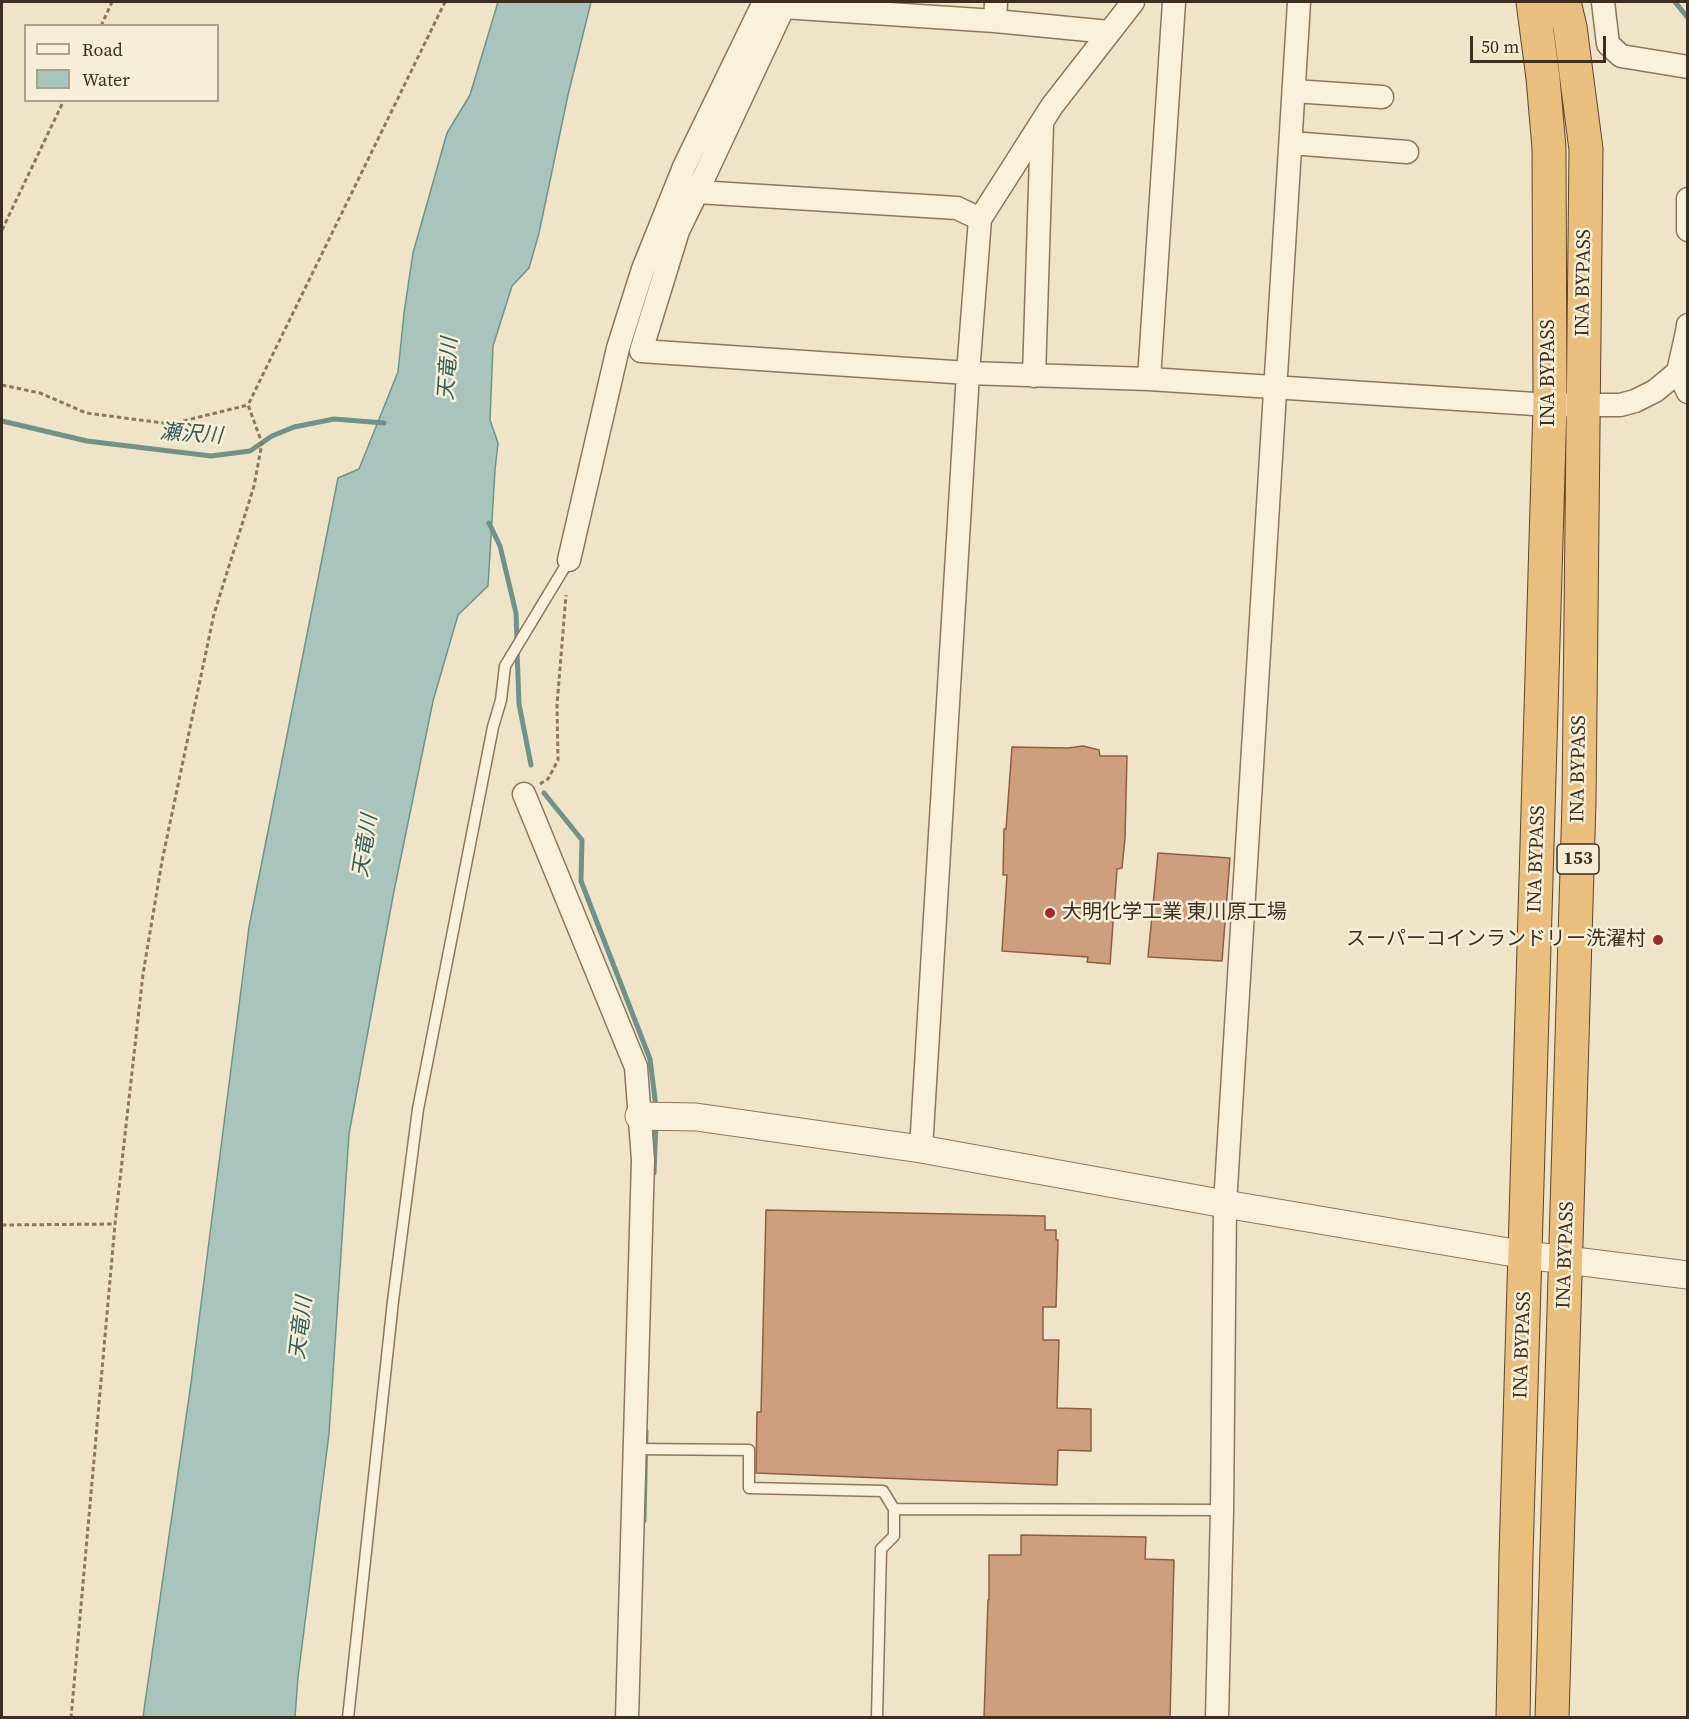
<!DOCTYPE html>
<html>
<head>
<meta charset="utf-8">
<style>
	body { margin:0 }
	#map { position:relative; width:1689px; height:1719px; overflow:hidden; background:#f0e4c8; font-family:"Source Serif 4",serif }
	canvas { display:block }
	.frame { position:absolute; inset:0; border:3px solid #3d2e20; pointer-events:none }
	.legend { position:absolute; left:24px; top:24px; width:195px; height:78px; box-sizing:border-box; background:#f7eed8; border:2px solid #ada18e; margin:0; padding:8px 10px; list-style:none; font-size:18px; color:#3d2e20 }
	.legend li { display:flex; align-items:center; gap:12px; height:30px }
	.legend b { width:30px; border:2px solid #ada18e }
	.scale { position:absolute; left:1470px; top:36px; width:136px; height:27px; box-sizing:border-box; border:3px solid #3d2e20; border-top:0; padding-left:8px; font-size:18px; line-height:21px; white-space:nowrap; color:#3d2e20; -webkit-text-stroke:4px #f7eed8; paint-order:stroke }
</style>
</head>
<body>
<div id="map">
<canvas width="1689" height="1719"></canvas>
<div class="frame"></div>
<ul class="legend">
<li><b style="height:8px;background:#faf1dc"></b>Road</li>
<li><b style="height:16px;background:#a9c4bc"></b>Water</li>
</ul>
<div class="scale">50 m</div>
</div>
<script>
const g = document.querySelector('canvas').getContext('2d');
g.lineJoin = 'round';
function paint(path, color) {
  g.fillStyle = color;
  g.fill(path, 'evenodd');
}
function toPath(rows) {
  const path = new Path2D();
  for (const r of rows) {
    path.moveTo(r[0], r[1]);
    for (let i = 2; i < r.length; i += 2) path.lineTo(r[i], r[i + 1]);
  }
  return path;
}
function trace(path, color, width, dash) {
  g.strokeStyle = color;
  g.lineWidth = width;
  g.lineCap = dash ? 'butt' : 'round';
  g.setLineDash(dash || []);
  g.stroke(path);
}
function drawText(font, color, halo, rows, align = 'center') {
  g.font = font + ' "Source Serif 4","Noto Sans JP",serif';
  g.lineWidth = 5;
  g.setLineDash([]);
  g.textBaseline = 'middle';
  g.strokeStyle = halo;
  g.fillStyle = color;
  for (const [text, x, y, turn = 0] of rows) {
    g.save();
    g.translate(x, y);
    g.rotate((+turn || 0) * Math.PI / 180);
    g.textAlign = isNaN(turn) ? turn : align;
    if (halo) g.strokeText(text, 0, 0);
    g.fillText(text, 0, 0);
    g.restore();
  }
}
const water = toPath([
	[498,2,591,2,568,95,539,233,529,268,512,286,493,346,490,420,498,443,495,470,488,586,458,615,433,701,394,891,349,1134,329,1434,298,1677,295,1717,143,1717,191,1383,249,927,338,478,359,469,398,372,404,313,413,253,447,133,470,95,498,2]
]);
const stream = toPath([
	[1675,2,1688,18],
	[2,421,87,441,211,456,250,451,272,436,294,427,334,419,384,423],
	[489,523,500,546,516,613,517,642],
	[517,651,519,704,531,765],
	[544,793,582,840,581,881,650,1059,656,1107],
	[654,1173,656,1123],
	[644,1521,646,1431]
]);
const building = toPath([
	[1083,746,1099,750,1100,756,1127,756,1125,838,1122,868,1117,869,1110,964,1087,962,1088,957,1002,951,1007,875,1003,875,1004,829,1006,829,1012,747,1068,748,1083,746],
	[1158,853,1230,858,1222,961,1148,957,1158,853],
	[766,1210,1045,1216,1045,1230,1056,1230,1056,1240,1058,1240,1056,1307,1043,1307,1043,1340,1059,1340,1057,1408,1091,1409,1091,1451,1058,1450,1057,1485,756,1473,757,1412,761,1412,766,1210],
	[1021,1535,1146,1537,1145,1559,1174,1560,1170,1718,984,1718,988,1600,989,1600,989,1555,1021,1555,1021,1535]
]);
const path = toPath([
	[101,26,112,2],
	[2,230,64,100],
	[2,385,40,393,86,413,171,424,248,405],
	[540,784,548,779,558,760,557,705,566,595],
	[2,1225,115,1224],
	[71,1718,115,1224,143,974,162,861,214,614,254,486,262,443,248,405,445,2]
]);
const service = toPath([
	[636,1449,749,1450,749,1488,883,1491,894,1509,1222,1510],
	[348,1718,393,1301,418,1109,493,727,501,700,505,666,569,560],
	[877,1718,881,1549,894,1536,894,1509]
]);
const minor = toPath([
	[996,2,995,21,1109,32],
	[1603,2,1608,44,1621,56,1688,67],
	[783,7,995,21],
	[1294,91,1382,97],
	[1291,143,1407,152],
	[697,192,786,2],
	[1688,199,1688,230],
	[980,219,957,208,697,192,678,231,641,351,968,373,1149,379,1550,405,1620,405,1635,401,1655,391,1678,372,1687,332,1688,325],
	[1678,372,1688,392],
	[1034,376,1042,124],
	[1149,379,1174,2],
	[569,560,618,348,643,269,684,167,764,2],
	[524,794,636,1067,643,1160,627,1718],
	[921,1149,968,373,980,219,1052,106,1133,2],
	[1217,1718,1222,1510,1225,1204,1299,2]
]);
const tertiary = toPath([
	[639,1116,696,1117,921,1149,1225,1204,1526,1255,1688,1275]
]);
const trunk = toPath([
	[1513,1718,1516,1556,1550,405,1549,148,1543,78,1533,2],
	[1552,1718,1579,802,1586,149,1570,27,1564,2]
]);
const markers = [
	[1050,913,6,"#9e2a2b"],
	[1658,940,6,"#9e2a2b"]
];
const shields = [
	[1578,859,42]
];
const shieldNames = [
	["153",1578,859]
];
const streetNames = [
	["INA BYPASS",1584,283,-89],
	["INA BYPASS",1549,373,-90],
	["INA BYPASS",1579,769,-89],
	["INA BYPASS",1537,859,-88],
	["INA BYPASS",1566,1255,-88],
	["INA BYPASS",1523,1345,-88]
];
const poiNames = [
	["大明化学工業 東川原工場",1062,913],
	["スーパーコインランドリー洗濯村",1646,940,"right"]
];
const waterNames = [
	["天竜川",449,369,-86],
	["瀬沢川",191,435,4],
	["天竜川",366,846,-81],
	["天竜川",302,1328,-83]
];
paint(water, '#a9c4bc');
trace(water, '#6f938a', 1.5);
trace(stream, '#6f938a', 5);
paint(building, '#cf9f7d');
trace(building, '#8d5f41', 1.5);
trace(service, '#8d765c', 13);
trace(minor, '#8d765c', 25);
trace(tertiary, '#8d765c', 29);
trace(trunk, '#5b4430', 35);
trace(path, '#8d765c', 3, [4.5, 3]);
trace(service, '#faf1dc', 10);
trace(minor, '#faf1dc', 22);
trace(tertiary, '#faf1dc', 27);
trace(trunk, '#eabe7c', 33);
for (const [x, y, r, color] of markers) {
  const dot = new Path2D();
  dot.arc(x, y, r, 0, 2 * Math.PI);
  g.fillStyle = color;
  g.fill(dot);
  trace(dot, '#f7eed8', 2);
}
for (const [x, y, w] of shields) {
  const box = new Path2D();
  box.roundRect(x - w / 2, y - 15, w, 30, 4.5);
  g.fillStyle = '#f7eed8';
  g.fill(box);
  trace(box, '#3d2e20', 1.5);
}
drawText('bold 18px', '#3d2e20', null, shieldNames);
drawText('20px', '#3d2e20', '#f7eed8', streetNames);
drawText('20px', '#3d2e20', '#f7eed8', poiNames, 'left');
drawText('italic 21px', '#2f5d5a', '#f7eed8', waterNames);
</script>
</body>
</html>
